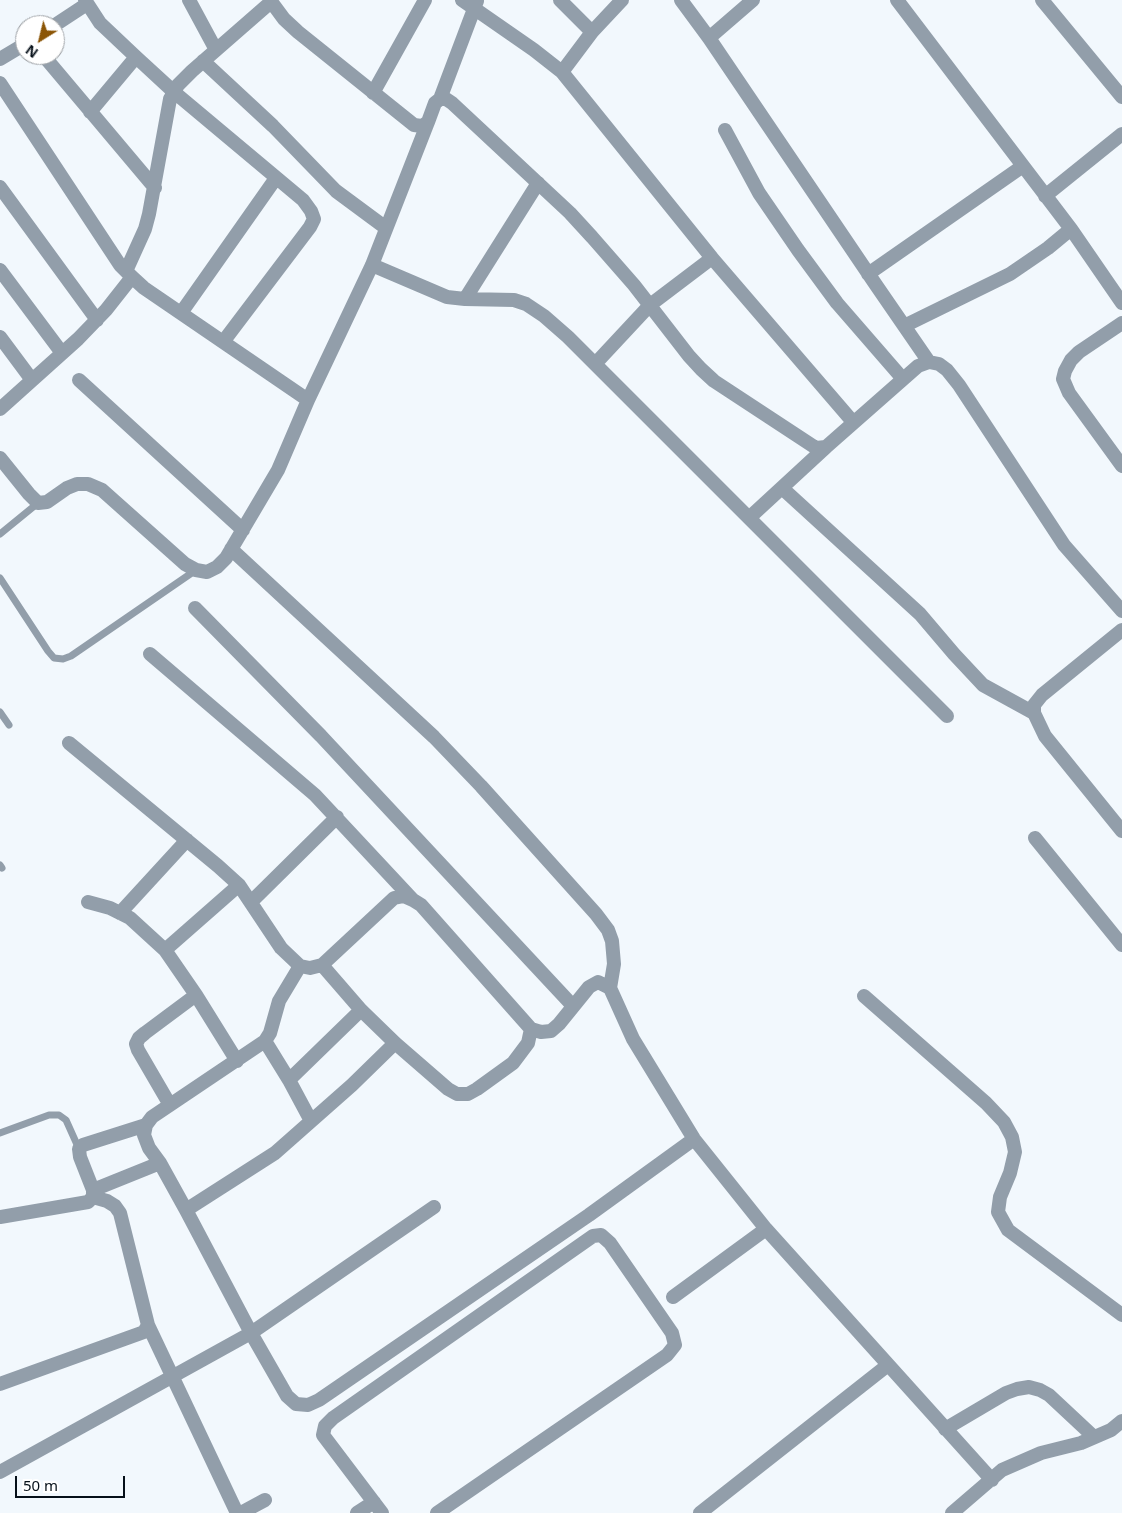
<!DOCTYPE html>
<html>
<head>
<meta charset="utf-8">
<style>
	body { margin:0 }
	#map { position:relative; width:1122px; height:1513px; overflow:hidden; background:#f2f8fd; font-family:"Noto Sans",sans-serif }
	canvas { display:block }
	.north { position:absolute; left:15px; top:15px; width:50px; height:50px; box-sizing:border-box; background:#fff; border:1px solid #9b9fa3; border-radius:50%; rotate:216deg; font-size:14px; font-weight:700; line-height:20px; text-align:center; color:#061019 }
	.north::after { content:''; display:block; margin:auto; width:18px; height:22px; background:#8b5506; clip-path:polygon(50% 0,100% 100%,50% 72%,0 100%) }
	.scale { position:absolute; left:15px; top:1476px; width:110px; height:22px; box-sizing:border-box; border:2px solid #061019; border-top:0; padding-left:6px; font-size:15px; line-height:18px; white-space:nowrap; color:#061019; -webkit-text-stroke:4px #fff; paint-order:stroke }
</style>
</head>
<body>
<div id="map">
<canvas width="1122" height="1513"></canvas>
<div class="north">N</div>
<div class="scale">50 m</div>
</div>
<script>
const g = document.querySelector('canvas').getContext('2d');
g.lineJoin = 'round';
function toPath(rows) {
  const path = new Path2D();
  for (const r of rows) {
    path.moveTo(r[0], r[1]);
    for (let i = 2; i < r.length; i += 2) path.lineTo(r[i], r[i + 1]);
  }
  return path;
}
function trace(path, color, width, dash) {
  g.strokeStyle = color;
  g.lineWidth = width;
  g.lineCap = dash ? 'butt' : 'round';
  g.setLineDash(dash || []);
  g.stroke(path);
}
const service = toPath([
	[0,534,38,503],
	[0,578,48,651,54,658,63,659,71,656,196,570],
	[0,712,9,725],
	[0,865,2,868],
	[0,1133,49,1115,59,1115,66,1120,79,1149]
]);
const minor = toPath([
	[85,0,100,23,136,57,174,92,303,200,311,211,314,219,310,227,223,342],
	[189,0,216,50],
	[270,0,284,19,298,32,414,125,422,126,428,122,435,103,440,99,446,99,452,103,570,213,592,237,634,285,689,356,701,369,714,381,816,448,826,447,918,366,929,362,939,364,947,370,959,385,1064,545,1122,611],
	[462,0,534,50,562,72,712,258,853,422],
	[560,0,592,32],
	[681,0,709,38,876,285,929,362],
	[897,0,1071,229,1122,303],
	[1042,0,1122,97],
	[55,25,87,4],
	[709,38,753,0],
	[43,55,155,188],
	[0,59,25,44],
	[203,61,273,126,336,191,386,228],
	[562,72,592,32,622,0],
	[0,83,120,265,132,277,144,288,308,400],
	[373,93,425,0],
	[440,99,477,1],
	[90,112,136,57],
	[725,130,759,193,798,250,837,303,903,379],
	[0,187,97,320],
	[1045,196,1122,134],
	[372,265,447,297,465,299,514,300,526,304,544,316,568,337,947,716],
	[0,270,62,353],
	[126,271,145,229,149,214,170,99,178,85,192,71,271,2],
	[868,274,1023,166],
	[465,299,538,183],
	[181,313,276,178],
	[1122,323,1079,352,1071,360,1065,371,1063,379,1069,393,1122,466],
	[904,326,1010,274,1048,248,1071,229],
	[0,337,32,380],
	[595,364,650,305,712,258],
	[79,380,243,530],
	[0,409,78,339,106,310,132,277],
	[0,458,29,494,38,503,47,502,67,488,77,484,88,484,102,490,185,564,196,570,207,572,217,567,226,558,278,470,308,400,372,265,428,122],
	[782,488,920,614,954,654,983,685,1034,713],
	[749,518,826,447],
	[231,549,434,737,481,786,596,914,608,930,612,941,614,964,610,988],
	[195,608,321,736,573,1006],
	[1122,630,1042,695,1034,705,1034,713,1045,736,1122,831],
	[150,654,315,795,413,900],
	[69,743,218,866,239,885,281,948,300,966,310,968,322,965,394,898,404,896,413,900,421,905,531,1029,541,1032,551,1031,559,1024,589,987,598,982,610,988,633,1039,694,1139,766,1229,992,1480],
	[1035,838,1122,945],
	[88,902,110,908,130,918,165,950,196,995,237,1061],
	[251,902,337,817],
	[120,913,187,840],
	[165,950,239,885],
	[322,965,361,1010,395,1043,448,1089,457,1094,468,1094,477,1089,513,1063,528,1043,531,1029],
	[300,966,279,1001,270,1033,265,1041,152,1117,146,1125,144,1135,149,1148,160,1163,186,1210,251,1333,287,1396,296,1404,308,1405,319,1400,589,1215,694,1139],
	[864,996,986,1103,1004,1122,1012,1137,1015,1152,1010,1173,1000,1197,998,1212,1008,1230,1122,1315],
	[265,1041,289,1080,311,1121],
	[289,1080,361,1010],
	[170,1105,138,1050,136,1044,139,1038,145,1033,196,995],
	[93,1190,160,1163],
	[186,1210,275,1153,352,1085,395,1043],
	[0,1217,88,1202,93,1197,93,1190,80,1157,79,1149,83,1145,146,1125],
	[673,1297,766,1229],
	[148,1325,237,1513],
	[0,1384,144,1332,148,1325,120,1213,115,1206,107,1201,93,1197],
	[945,1429,1006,1393,1017,1389,1029,1387,1040,1390,1049,1395,1094,1437],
	[0,1472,251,1333,434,1207],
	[241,1513,265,1500],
	[357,1513,374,1502],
	[382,1513,323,1435,325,1426,333,1418,593,1236,601,1235,610,1243,672,1333,675,1345,667,1355,437,1513],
	[700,1513,888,1365],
	[952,1513,1002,1470,1041,1453,1081,1443,1111,1430,1122,1421]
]);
trace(service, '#929eaa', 7);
trace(minor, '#929eaa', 14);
</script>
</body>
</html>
